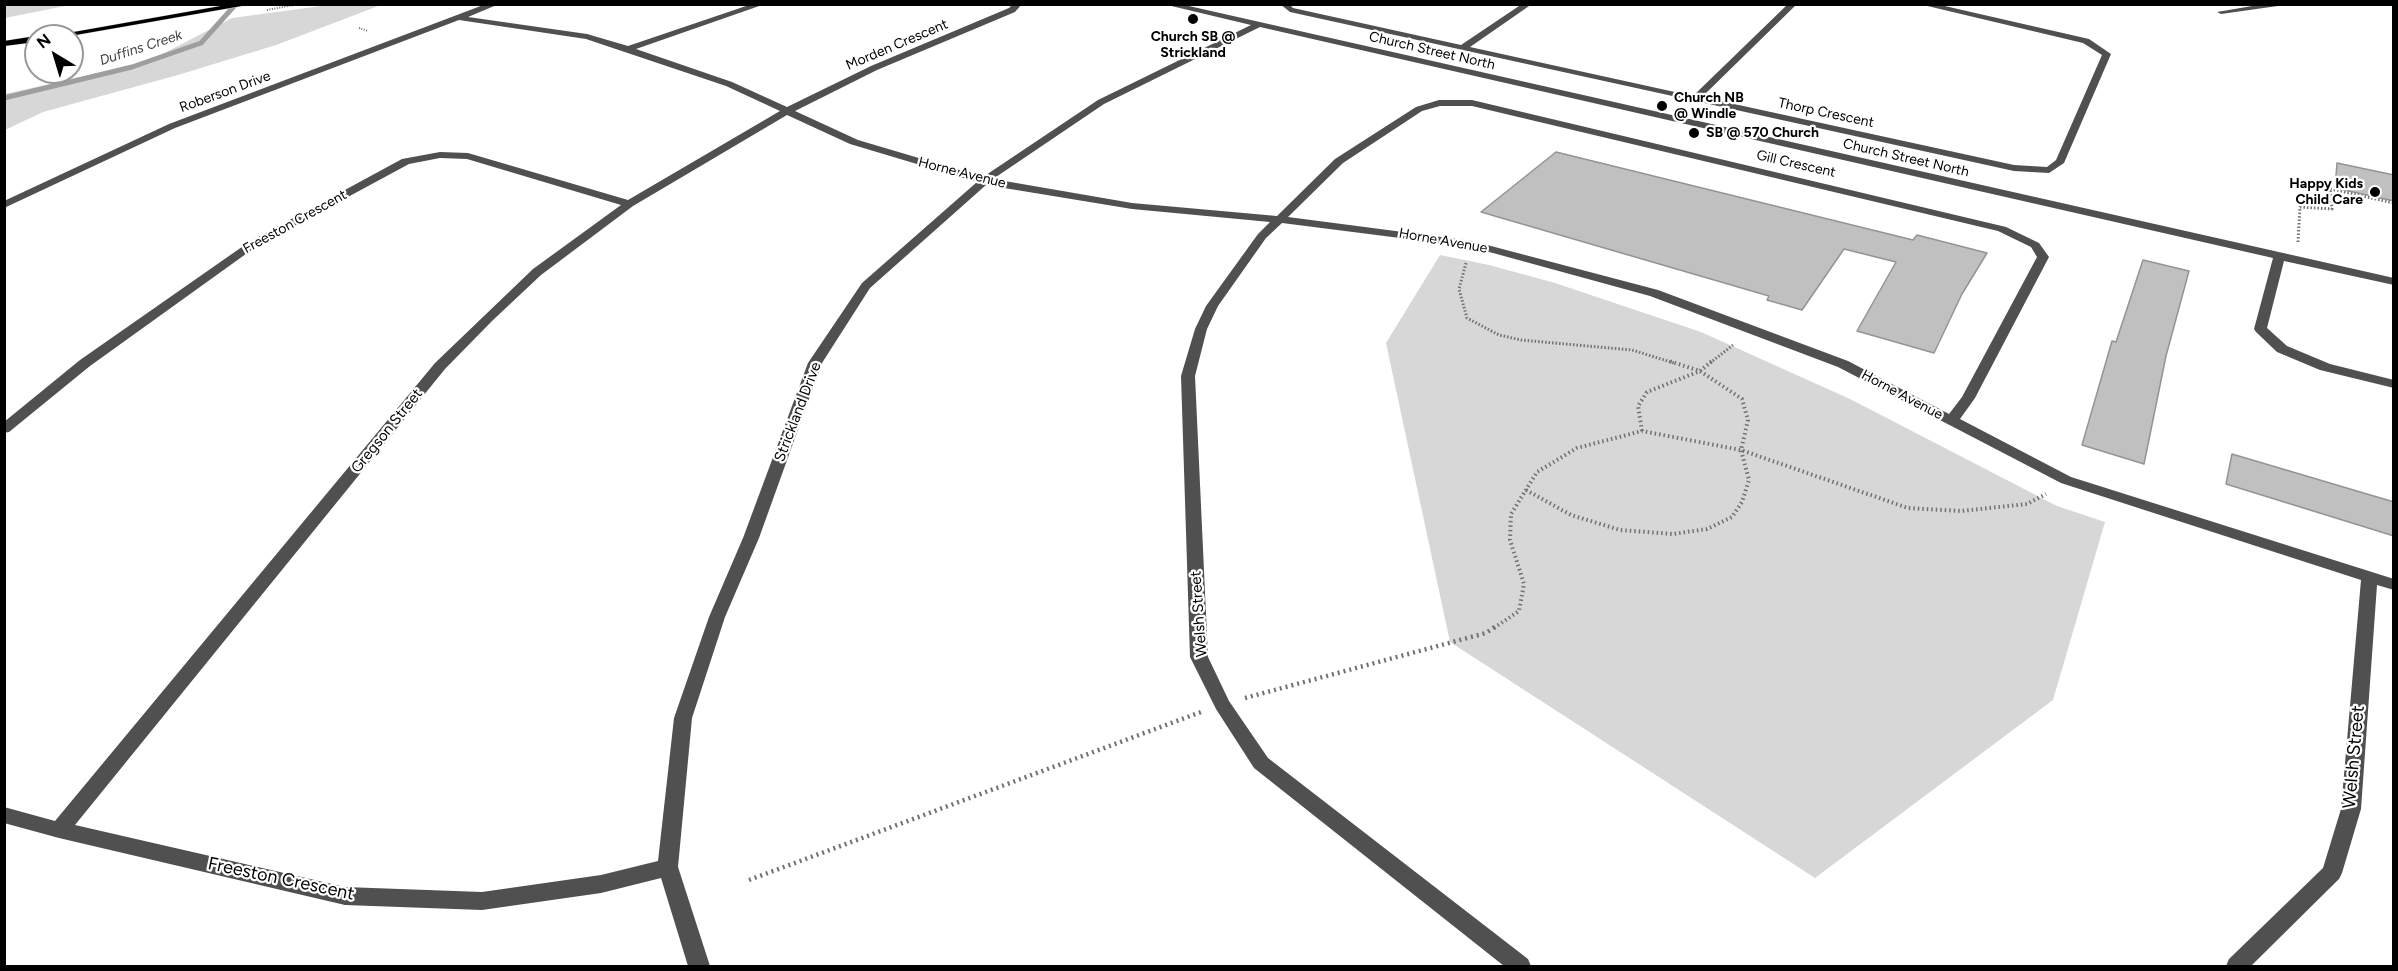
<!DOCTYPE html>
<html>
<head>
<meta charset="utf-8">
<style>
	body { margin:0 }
	#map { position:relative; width:2398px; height:971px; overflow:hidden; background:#fff; font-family:Figtree,sans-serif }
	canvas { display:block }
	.frame { position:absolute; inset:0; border:6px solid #000; pointer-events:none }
	.north { position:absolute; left:24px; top:24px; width:60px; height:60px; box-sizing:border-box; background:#fff; border:2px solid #999; border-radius:50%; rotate:322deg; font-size:16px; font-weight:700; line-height:24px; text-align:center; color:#000 }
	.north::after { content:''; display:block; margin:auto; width:21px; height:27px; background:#000; clip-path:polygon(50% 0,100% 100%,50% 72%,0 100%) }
</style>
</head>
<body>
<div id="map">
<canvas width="2398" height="971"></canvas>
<div class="frame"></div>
<div class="north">N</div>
</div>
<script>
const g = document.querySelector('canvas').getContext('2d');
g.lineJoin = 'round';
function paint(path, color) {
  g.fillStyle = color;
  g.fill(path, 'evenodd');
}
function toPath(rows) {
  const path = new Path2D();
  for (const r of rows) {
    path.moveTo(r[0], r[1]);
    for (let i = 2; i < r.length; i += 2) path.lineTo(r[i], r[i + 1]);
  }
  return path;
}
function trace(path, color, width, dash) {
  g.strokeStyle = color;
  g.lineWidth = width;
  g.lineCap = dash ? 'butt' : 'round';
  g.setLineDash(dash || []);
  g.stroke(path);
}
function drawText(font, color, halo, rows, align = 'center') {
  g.font = font + ' Figtree,sans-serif';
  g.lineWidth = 4.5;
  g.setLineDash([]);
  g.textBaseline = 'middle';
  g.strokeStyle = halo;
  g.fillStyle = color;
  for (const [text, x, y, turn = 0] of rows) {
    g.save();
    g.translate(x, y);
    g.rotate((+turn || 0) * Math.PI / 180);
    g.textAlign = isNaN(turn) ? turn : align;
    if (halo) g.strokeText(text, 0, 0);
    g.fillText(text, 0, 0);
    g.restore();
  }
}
const green = toPath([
	[5,4,70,4,70,5,5,18],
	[329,5,381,5,276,45,178,75,43,112,5,130,5,94,147,62,232,18],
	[1440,255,1489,265,1555,283,1701,332,1850,399,2057,506,2105,522,2053,700,1815,878,1450,642,1386,343]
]);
const stream = toPath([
	[4,98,132,67,201,43,236,4]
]);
const building = toPath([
	[1556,152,1913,240,1917,235,1987,253,1962,294,1934,353,1857,331,1896,262,1844,249,1802,310,1767,300,1769,296,1481,212,1556,152],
	[2337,163,2394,175,2394,201,2335,188,2337,163],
	[2143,260,2189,271,2166,356,2144,464,2082,445,2112,341,2116,342,2143,260],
	[2232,454,2394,502,2394,536,2226,484,2232,454]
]);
const pathFar3 = toPath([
	[267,10,299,4],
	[359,28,368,31]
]);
const pathFar2 = toPath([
	[2298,242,2300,207,2332,209,2330,189,2394,203],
	[1466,263,1459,289,1467,318,1499,335,1521,340,1632,350,1674,363],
	[1710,363,1733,345]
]);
const pathFar1 = toPath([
	[1642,431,1638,406,1647,392,1700,371,1712,361],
	[1526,490,1571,515,1620,530,1673,534,1707,529,1732,517,1742,502,1749,480,1741,450,1748,420,1742,399,1700,371,1669,361],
	[1494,628,1519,611,1524,584,1510,540,1511,514,1537,472,1577,448,1642,431,1741,450,1908,508,1961,511,2027,504,2046,494]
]);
const path = toPath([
	[1245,698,1486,633,1496,626],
	[749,880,1201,712]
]);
const minor = toPath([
	[486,4,499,4,468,17,587,34,628,46,752,4,765,4,636,49,732,82,787,107,871,66,1009,8,1013,4,1022,4,1015,12,877,70,795,111,858,140,983,177,1098,100,1251,25,1163,4,1180,4,2394,278,2394,285,2284,261,2267,328,2287,346,2330,364,2394,380,2394,388,2320,370,2277,352,2256,332,2254,329,2273,258,1260,27,1104,104,993,179,1132,203,1277,216,1335,159,1416,107,1439,100,1472,100,2006,227,2039,243,2049,257,1975,398,1960,419,2071,477,2394,579,2394,590,2377,585,2361,809,2342,873,2339,879,2251,966,2226,966,2229,959,2323,868,2341,809,2361,580,2061,483,1838,367,1650,296,1471,247,1282,223,1266,238,1218,306,1207,329,1195,376,1208,657,1229,701,1268,758,1528,959,1531,966,1504,966,1254,768,1216,709,1190,657,1181,376,1195,329,1206,306,1258,234,1270,222,1132,209,986,185,870,288,822,363,759,538,725,617,692,718,678,867,710,966,688,966,661,878,601,893,482,910,345,905,59,838,4,823,4,807,55,821,435,363,533,269,621,205,467,159,440,158,409,164,257,246,90,366,9,432,4,433,4,422,80,360,249,242,402,159,440,152,468,153,628,200,780,111,726,86,586,39,459,20,175,128,4,208,4,201,169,124,486,4],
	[1440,106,1472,106,1998,231,2031,247,2037,257,1962,397,1949,414,1848,361,1658,290,1472,241,1288,217,1343,163,1422,111,1440,106],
	[787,115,850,144,977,182,862,283,808,363,743,538,709,617,674,718,658,861,601,875,482,892,345,887,75,825,445,369,492,321,541,275,633,206,787,115],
	[1280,4,1289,4,1293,8,1461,45,1522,4,1532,4,1470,47,1693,96,1788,4,1797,4,1702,97,2014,165,2047,167,2056,160,2102,55,2083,43,1919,4,1936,4,2089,39,2111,54,2064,163,2049,173,2014,171,1290,12,1280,4],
	[2264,4,2292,4,2221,14,2217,12,2264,4]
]);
const major = toPath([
	[232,4,253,4,70,36,51,36,232,4],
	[36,36,36,42,4,46,4,41,36,36]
]);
const markers = [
	[1193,19,6,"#000"],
	[1662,106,6,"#000"],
	[1694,133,6,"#000"],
	[2375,192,6,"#000"]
];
const farPoinames = [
	["Church SB @",1193,37,"center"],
	["Strickland",1193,53,"center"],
	["Church NB",1674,98],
	["@ Windle",1674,114],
	["SB @ 570 Church",1706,133],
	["Happy Kids",2363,184,"right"],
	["Child Care",2363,200,"right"]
];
const farStreetnames = [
	["Morden Crescent",897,45,-23],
	["Church Street North",1432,51,13],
	["Roberson Drive",225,92,-20],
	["Thorp Crescent",1826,113,12],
	["Church Street North",1906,158,13],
	["Gill Crescent",1796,164,13],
	["Horne Avenue",962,173,14],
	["Freeston Crescent",295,222,-29],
	["Horne Avenue",1443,241,10],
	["Horne Avenue",1902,395,28]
];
const farWaternames = [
	["Duffins Creek",141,48,-18]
];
const streetNames = [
	["Strickland Drive",798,412,-69],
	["Gregson Street",387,431,-51],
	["Welsh Street",1199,614,-94]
];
const nearStreetnames = [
	["Welsh Street",2354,757,-85],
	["Freeston Crescent",281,879,12]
];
paint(green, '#d7d7d7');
trace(stream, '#9e9e9e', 5);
paint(building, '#c0c0c0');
trace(building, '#949494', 1.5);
trace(major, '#dbdbdb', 1);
trace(pathFar3, '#727272', 2, [1, 1.5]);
trace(pathFar2, '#727272', 3, [1.5, 2]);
trace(pathFar1, '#727272', 4, [1.5, 3]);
trace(path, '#727272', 4.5, [2, 4]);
paint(minor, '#505050');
paint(major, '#000');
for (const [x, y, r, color] of markers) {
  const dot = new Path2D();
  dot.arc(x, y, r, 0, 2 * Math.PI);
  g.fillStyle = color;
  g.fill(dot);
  trace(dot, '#fff', 2);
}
drawText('bold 14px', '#000', '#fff', farPoinames, 'left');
drawText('14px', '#000', '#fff', farStreetnames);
drawText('italic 14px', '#3f3f3f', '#fff', farWaternames);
drawText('15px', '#000', '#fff', streetNames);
drawText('18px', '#000', '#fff', nearStreetnames);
</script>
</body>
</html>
